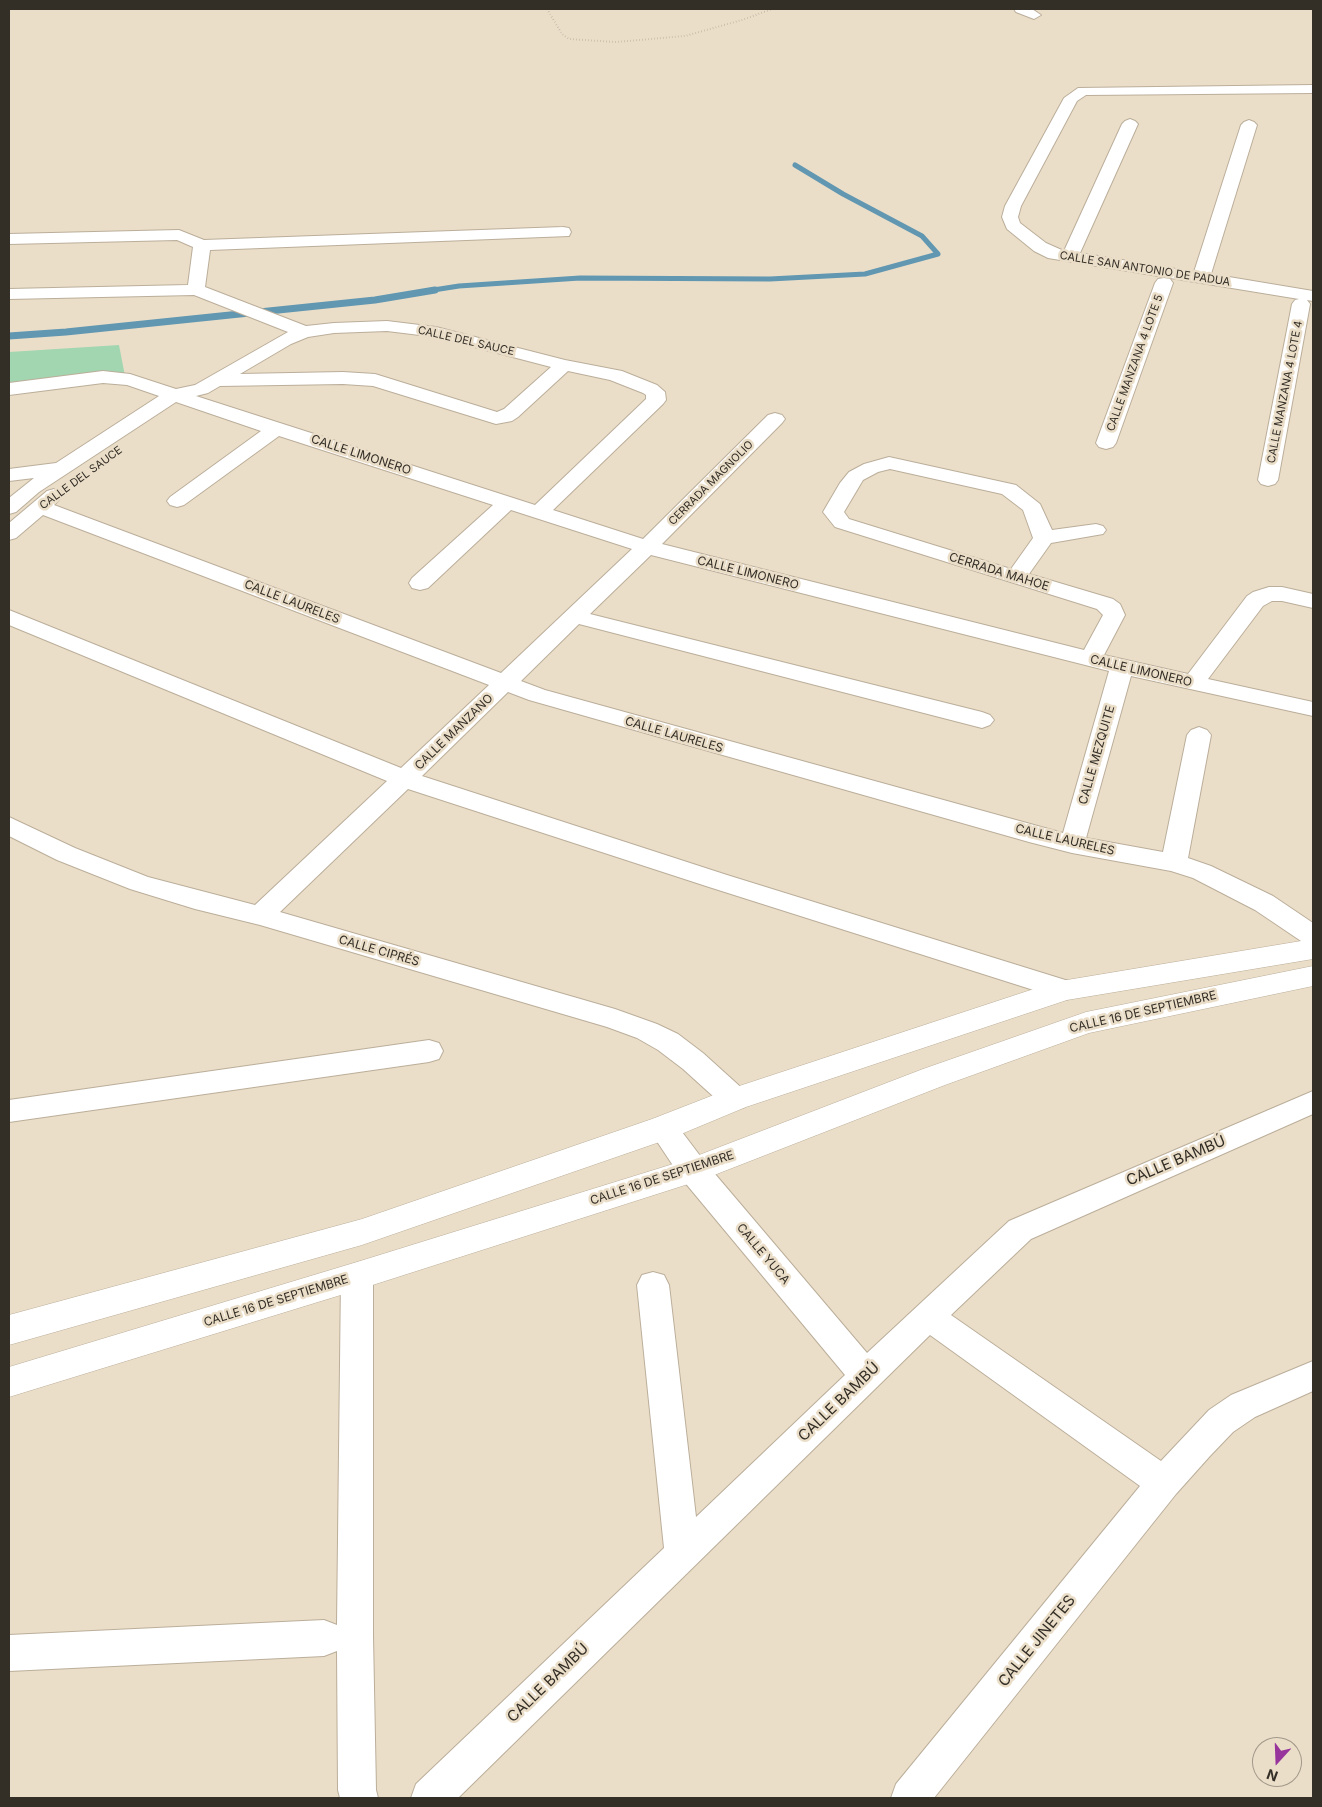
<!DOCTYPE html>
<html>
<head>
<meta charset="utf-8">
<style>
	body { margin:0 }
	#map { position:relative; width:1322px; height:1807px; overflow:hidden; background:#ebdec9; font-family:Inter,sans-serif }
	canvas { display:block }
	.frame { position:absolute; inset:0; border:10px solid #332e26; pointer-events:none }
	.north { position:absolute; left:1252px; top:1737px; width:50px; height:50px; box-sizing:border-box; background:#ebdec9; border:1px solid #a19888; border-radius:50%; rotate:200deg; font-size:14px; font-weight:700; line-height:20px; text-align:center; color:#332e26 }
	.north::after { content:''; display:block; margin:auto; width:18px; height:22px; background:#98359c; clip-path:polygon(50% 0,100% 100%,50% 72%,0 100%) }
</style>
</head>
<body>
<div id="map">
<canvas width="1322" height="1807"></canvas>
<div class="frame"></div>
<div class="north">N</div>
</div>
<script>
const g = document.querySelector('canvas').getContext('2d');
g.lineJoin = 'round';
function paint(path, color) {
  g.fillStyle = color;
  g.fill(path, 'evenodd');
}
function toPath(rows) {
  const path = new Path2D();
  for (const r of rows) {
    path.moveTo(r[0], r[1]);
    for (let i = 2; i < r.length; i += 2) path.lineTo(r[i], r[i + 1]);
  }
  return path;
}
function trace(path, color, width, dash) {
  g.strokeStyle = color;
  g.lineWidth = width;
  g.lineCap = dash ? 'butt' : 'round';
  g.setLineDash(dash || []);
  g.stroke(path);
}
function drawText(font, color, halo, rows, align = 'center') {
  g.font = font + ' Inter,sans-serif';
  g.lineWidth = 5;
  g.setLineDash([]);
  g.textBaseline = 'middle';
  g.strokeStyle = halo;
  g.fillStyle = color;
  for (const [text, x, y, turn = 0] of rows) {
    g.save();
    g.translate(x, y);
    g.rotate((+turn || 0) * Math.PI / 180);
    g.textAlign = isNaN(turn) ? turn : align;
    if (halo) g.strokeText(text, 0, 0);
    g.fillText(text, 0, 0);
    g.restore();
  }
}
const green = toPath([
	[119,345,125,376,9,387,9,352]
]);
const streamFar1 = toPath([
	[427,291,459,286,580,278,770,279,865,274,938,254,922,236,843,194,795,165]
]);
const stream = toPath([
	[9,336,66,332,375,300,435,290]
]);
const path = toPath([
	[547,9,562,34,569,39,615,42,685,36,742,20,772,9]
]);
const street = toPath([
	[1014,9,1032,9,1041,15,1034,19,1016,12,1014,9],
	[1313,85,1313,93,1086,95,1077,101,1021,206,1018,217,1020,223,1046,243,1064,251,1122,124,1125,121,1130,119,1135,121,1138,124,1080,253,1194,272,1241,125,1244,122,1249,120,1254,122,1257,125,1211,274,1313,291,1313,301,1307,300,1310,304,1278,480,1275,484,1268,486,1261,484,1258,480,1292,304,1295,300,1299,299,1048,258,1034,251,1007,229,1002,217,1005,206,1064,98,1078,88,1313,85],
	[563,227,569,228,571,232,569,236,210,250,205,287,306,326,334,323,387,321,436,327,565,360,622,371,657,385,665,392,666,400,663,404,553,510,643,539,768,415,775,413,782,415,785,419,782,423,662,544,1084,650,1103,615,1097,609,835,527,823,512,840,483,849,472,864,464,889,457,1016,485,1040,504,1052,530,1096,524,1103,526,1106,530,1103,534,1051,543,1029,574,1113,599,1120,604,1125,615,1104,655,1188,674,1247,596,1253,592,1269,587,1282,587,1313,594,1313,608,1282,601,1272,601,1263,606,1208,679,1313,702,1313,716,1131,676,1086,838,1163,852,1187,735,1191,730,1199,727,1207,730,1211,735,1188,858,1211,866,1273,896,1313,923,1313,946,1304,943,1255,910,1193,878,1171,871,1072,853,1029,842,529,700,508,692,422,776,727,875,1075,983,1079,990,1075,997,1065,1000,709,887,408,789,280,912,615,1009,657,1024,678,1034,703,1053,745,1091,750,1099,745,1107,735,1110,725,1107,683,1069,658,1050,637,1038,607,1027,260,925,195,909,130,889,57,860,9,836,9,817,75,848,148,877,255,905,387,781,9,625,9,610,401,768,489,685,43,515,16,538,9,540,9,523,47,491,54,489,61,491,64,495,54,505,501,673,632,549,511,510,428,588,420,590,412,588,409,583,412,578,493,505,279,436,184,505,177,507,170,505,167,501,170,497,261,431,176,402,39,492,16,512,9,514,9,498,34,478,9,481,9,469,56,463,159,396,127,385,103,383,9,395,9,383,103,371,130,374,176,389,195,385,288,332,194,295,9,299,9,289,188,285,193,247,177,240,9,244,9,234,179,230,204,240,563,227],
	[387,331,436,337,551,367,504,409,497,412,375,374,343,372,240,374,291,344,308,337,334,333,387,331],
	[568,371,610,380,643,393,646,395,646,399,535,505,196,396,208,393,220,386,343,384,373,386,496,424,512,421,518,417,568,371],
	[890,469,1002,494,1023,510,1033,538,1011,569,849,519,844,512,863,480,878,472,890,469],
	[651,555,1109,671,1063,833,545,690,521,681,579,624,982,728,990,725,994,720,990,715,982,712,590,614,651,555],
	[1164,278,1170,279,1173,283,1116,443,1113,447,1106,449,1099,447,1096,443,1155,283,1158,279,1164,278],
	[429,1040,439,1043,443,1051,439,1059,429,1062,9,1122,9,1100,429,1040],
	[1313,1091,1313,1114,1031,1239,951,1315,1161,1461,1209,1410,1231,1395,1313,1361,1313,1391,1255,1417,1233,1432,1210,1456,1176,1494,934,1798,891,1798,896,1784,1140,1486,930,1335,458,1798,411,1798,416,1784,664,1548,637,1285,642,1275,653,1272,664,1275,669,1285,696,1517,845,1375,682,1179,648,1128,653,1120,663,1116,673,1120,704,1161,867,1353,1009,1221,1313,1091],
	[357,1263,368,1267,373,1276,373,1636,376,1790,378,1798,340,1798,338,1790,337,1651,324,1656,9,1671,9,1635,324,1620,337,1625,341,1276,346,1267,357,1263]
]);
const secondary = toPath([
	[1313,939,1313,959,1067,1000,746,1107,674,1137,362,1245,9,1345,9,1315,362,1219,652,1119,724,1091,1055,982,1313,939],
	[1313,966,1313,986,1089,1033,945,1085,704,1179,357,1290,9,1397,9,1367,357,1262,686,1160,923,1069,1086,1012,1313,966]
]);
const farStreetnames = [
	["CALLE SAN ANTONIO DE PADUA",1145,269,9],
	["CALLE DEL SAUCE",466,341,13],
	["CALLE MANZANA 4 LOTE 5",1135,363,-70],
	["CALLE MANZANA 4 LOTE 4",1285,392,-79],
	["CALLE DEL SAUCE",81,478,-36],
	["CERRADA MAGNOLIO",711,483,-45]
];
const streetNames = [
	["CALLE LIMONERO",361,455,18],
	["CERRADA MAHOE",999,572,17],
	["CALLE LIMONERO",748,573,14],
	["CALLE LAURELES",292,602,21],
	["CALLE LIMONERO",1141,671,13],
	["CALLE MANZANO",454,732,-44],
	["CALLE LAURELES",674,735,16],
	["CALLE MEZQUITE",1097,755,-74],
	["CALLE LAURELES",1065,840,13],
	["CALLE CIPRÉS",379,951,16],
	["CALLE 16 DE SEPTIEMBRE",1143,1012,-13],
	["CALLE 16 DE SEPTIEMBRE",662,1178,-18],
	["CALLE YUCA",763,1254,50],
	["CALLE 16 DE SEPTIEMBRE",276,1301,-17]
];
const nearStreetnames = [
	["CALLE BAMBÚ",1176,1161,-23],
	["CALLE BAMBÚ",839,1402,-44],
	["CALLE JINETES",1037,1641,-51],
	["CALLE BAMBÚ",548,1683,-44]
];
paint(green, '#a2d6b0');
trace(streamFar1, '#6197b1', 5);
trace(stream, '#6197b1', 7);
trace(street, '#bbae9a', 2);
trace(secondary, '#bbae9a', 1);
trace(path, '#b3a897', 2, [0.5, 2.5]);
paint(street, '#fff');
paint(secondary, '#fff');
drawText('11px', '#332e26', '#ebdec9', farStreetnames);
drawText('12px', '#332e26', '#ebdec9', streetNames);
drawText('15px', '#332e26', '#ebdec9', nearStreetnames);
</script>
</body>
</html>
